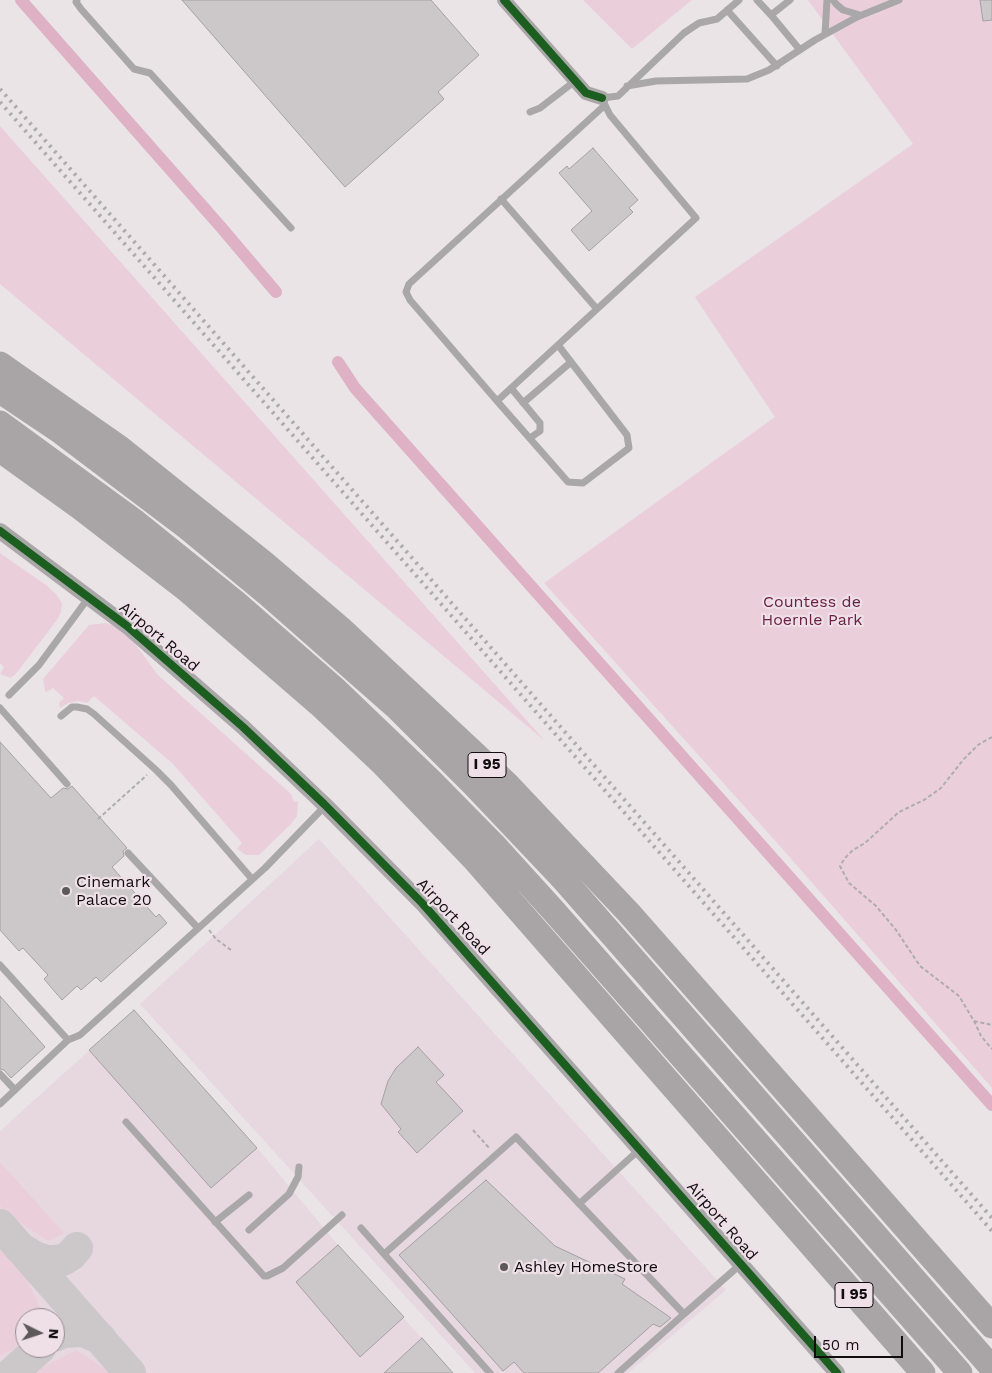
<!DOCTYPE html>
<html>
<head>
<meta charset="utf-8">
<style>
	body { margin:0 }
	#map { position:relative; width:992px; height:1373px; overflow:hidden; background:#eae4e7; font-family:"Work Sans",sans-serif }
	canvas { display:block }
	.north { position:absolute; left:15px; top:1308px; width:50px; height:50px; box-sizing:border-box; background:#eee0e6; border:1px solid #968b90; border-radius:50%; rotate:94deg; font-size:14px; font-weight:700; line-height:20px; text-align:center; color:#110c0e }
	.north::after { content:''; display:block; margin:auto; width:18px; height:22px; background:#5d585a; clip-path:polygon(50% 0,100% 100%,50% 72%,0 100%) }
	.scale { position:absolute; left:814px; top:1336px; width:89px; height:22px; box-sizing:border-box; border:2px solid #110c0e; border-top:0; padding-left:6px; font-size:15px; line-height:18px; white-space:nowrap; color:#110c0e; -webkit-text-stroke:4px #eee0e6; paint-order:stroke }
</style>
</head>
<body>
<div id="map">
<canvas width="992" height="1373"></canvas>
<div class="north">N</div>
<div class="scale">50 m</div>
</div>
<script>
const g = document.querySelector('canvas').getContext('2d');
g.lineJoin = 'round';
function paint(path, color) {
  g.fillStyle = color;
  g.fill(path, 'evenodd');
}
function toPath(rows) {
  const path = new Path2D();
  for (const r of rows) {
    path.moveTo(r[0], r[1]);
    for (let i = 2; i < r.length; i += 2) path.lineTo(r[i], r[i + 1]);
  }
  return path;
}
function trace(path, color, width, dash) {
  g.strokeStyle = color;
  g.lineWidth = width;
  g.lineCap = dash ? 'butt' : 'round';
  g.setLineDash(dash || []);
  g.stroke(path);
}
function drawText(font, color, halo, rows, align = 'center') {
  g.font = font + ' "Work Sans",sans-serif';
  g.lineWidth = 4.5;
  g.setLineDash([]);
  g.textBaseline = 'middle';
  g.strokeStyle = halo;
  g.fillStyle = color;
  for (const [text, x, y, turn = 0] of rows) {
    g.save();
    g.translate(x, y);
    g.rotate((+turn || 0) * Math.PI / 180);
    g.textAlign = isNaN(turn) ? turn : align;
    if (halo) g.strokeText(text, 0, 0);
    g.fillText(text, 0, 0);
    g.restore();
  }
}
const built = toPath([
	[319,839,726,1290,628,1373,475,1373,140,1004],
	[134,1010,257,1148,338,1245,453,1373,0,1373,0,1131],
	[25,1318,55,1318,55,1348,25,1348]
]);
const green = toPath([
	[583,0,692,0,632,49],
	[808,0,992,0,992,1088,778,844,544,583,775,417,695,297,913,144],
	[0,126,545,741,0,284],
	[0,553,46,585,56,594,62,603,61,612,57,620,15,675,10,678,0,674,4,667,0,663],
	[105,623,113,625,133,641,158,675,291,794,294,802,298,801,297,816,291,824,259,855,246,855,237,849,242,843,173,764,94,696,87,703,78,701,68,703,60,708,59,703,64,698,53,688,47,692,45,691,43,679,89,625],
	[0,1162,64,1233,48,1241,11,1217,0,1206],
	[0,1243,24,1273,42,1312,38,1318,25,1318,25,1339,20,1346,0,1356],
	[76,1350,112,1373,37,1373,40,1369]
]);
const canal = toPath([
	[21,0,220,226,276,292],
	[338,362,355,388,992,1105]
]);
const taxiway = toPath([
	[0,1225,130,1373],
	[20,1248,35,1257,46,1261,54,1261,63,1260,71,1255,77,1248],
	[55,1336,64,1332,83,1331,101,1339],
	[12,1373,40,1348]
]);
const building = toPath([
	[182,0,431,0,479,55,438,92,444,99,345,187,182,0],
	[980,0,992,0,992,20,983,21,980,0],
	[593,148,638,200,629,208,633,212,589,251,571,230,592,211,559,173,567,166,569,169,593,148],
	[0,742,51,798,63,788,68,789,72,786,127,848,123,851,124,856,112,867,156,917,159,914,167,923,101,982,96,977,81,990,77,986,62,1000,44,979,48,975,23,948,19,951,0,930,0,742],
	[0,996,45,1047,11,1078,4,1070,0,1069,0,996],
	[134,1010,257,1148,211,1188,89,1050,134,1010],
	[418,1047,444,1075,436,1082,463,1111,417,1153,398,1132,401,1129,381,1104,388,1081,396,1068,418,1047],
	[486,1180,555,1246,625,1279,622,1284,671,1318,660,1327,653,1324,598,1373,524,1373,514,1362,503,1371,399,1255,486,1180],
	[338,1245,404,1317,360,1357,296,1282,338,1245],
	[422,1338,453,1373,384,1373,422,1338]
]);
const path = toPath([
	[992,737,978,745,963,760,941,788,924,800,899,812,865,843,853,850,845,858,840,866,849,883,876,906,896,930,920,966,959,996,974,1021,981,1036,992,1049],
	[98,819,147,775],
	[209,930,216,939,231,950],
	[974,1021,992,1025],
	[473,1130,490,1149]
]);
const service = toPath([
	[77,0,76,2,81,9,134,69,150,73,291,228],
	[757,0,771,15,790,0],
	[833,0,836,4,843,10,860,15],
	[727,10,777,66],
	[771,15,800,50],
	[825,34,827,0],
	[627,86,656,81,747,79,769,70,815,40,857,17,899,0],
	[605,105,409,284,406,292,410,300,497,401,696,218,610,115,605,105,602,98,618,96,684,33,699,23,717,19,739,0],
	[530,112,540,108,575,81],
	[501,199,597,309],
	[511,388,540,423,540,431,530,438],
	[497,401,568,482,583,483,629,448,627,435,558,345],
	[523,403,571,362],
	[9,695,39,665,89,597],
	[0,708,67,784],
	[61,716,72,707,77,707,87,709,94,714,156,770,171,785,252,879],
	[128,853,197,927],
	[0,965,68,1040,0,1104],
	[68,1040,80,1035,265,868,325,806],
	[0,1074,15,1090],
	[126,1122,264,1276,267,1276,283,1268,342,1215],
	[579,1204,640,1149],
	[215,1222,249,1195],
	[361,1228,384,1254],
	[249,1230,289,1194,298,1177,299,1167],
	[684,1314,741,1264],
	[490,1373,384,1254,516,1137,684,1314,618,1373]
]);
const minor = toPath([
	[504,0,586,93,602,98]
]);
const tertiary = toPath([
	[0,531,127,626,243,727,324,804,422,903,837,1373]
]);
const motorway = toPath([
	[0,364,120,448,264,563,340,628,509,786,629,913,992,1326],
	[0,391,61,432,188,528,269,595,395,706,474,785,564,880,992,1368],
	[0,423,133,520,235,602,336,690,431,781,493,844,552,909,960,1373],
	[0,450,81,508,186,589,319,704,384,765,474,859,923,1373]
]);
const rail = toPath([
	[0,89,992,1218],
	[0,102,992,1231]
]);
const cycleway = toPath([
	[504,0,586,93,602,98],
	[0,531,127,626,243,727,324,804,422,903,837,1373]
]);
const markers = [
	[66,891,5,"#5d585a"],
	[504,1267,5,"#5d585a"]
];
const shields = [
	[487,765,38],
	[854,1295,38]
];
const shieldNames = [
	["I 95",487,765],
	["I 95",854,1295]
];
const parkNames = [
	["Countess de",812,602],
	["Hoernle Park",812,620]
];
const streetNames = [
	["Airport Road",159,637,40],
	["Airport Road",453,917,47],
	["Airport Road",722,1221,49]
];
const poiNames = [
	["Cinemark",76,882],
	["Palace 20",76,900],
	["Ashley HomeStore",514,1267]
];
paint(built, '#e7d8df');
paint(green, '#eacfda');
trace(canal, '#deb1c5', 12);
trace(taxiway, '#ccc8ca', 32);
paint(building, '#ccc7c9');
trace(building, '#a6a0a3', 1);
trace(path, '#afacad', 2, [4, 2.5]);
trace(service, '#a9a7a8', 7);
trace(minor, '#a9a7a8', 14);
trace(tertiary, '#a9a7a8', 16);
trace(motorway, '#a9a4a6', 25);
trace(rail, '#aeabad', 4, [2.5, 5]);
trace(cycleway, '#1b5e20', 8);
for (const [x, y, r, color] of markers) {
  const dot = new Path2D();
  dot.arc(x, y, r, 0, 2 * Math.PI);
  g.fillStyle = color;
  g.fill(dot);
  trace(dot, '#eee0e6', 2);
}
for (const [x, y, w] of shields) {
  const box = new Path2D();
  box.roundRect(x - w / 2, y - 12.5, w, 25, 4);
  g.fillStyle = '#eee0e6';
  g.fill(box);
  trace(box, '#110c0e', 1);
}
drawText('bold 15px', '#110c0e', null, shieldNames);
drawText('16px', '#692146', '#eee0e6', parkNames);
drawText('16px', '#110c0e', '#eee0e6', streetNames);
drawText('16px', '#110c0e', '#eee0e6', poiNames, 'left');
</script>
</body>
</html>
